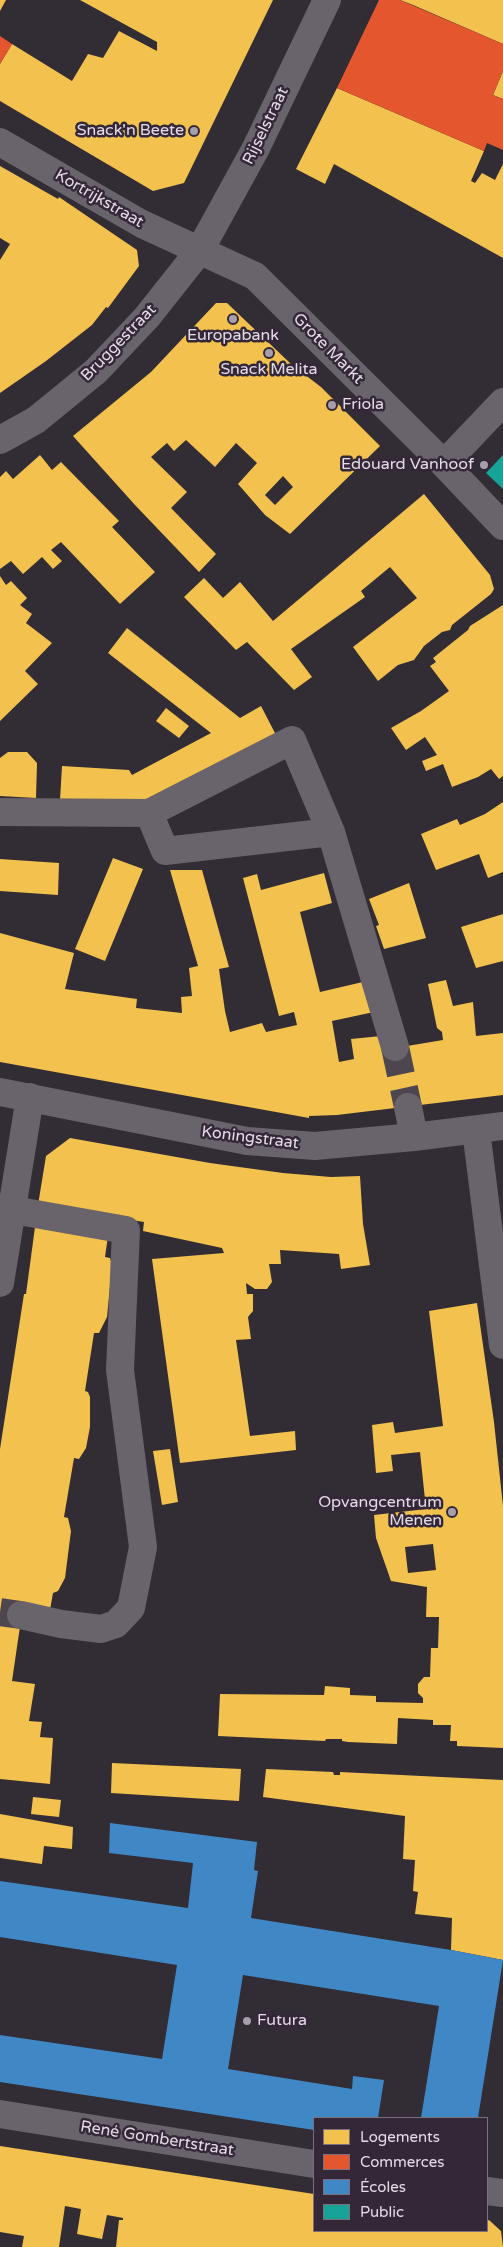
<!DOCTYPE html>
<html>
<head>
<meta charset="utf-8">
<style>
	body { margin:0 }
	#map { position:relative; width:503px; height:2247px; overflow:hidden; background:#322c34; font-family:"Varela Round",sans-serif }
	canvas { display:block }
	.legend { position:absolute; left:313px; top:2117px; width:175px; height:115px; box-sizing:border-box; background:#342838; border:1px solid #7a707e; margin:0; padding:6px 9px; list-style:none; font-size:15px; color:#e4dce6 }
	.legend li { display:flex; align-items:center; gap:10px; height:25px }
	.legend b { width:25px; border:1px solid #7a707e }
</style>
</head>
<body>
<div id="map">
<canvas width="503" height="2247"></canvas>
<ul class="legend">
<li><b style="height:14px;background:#f2c14e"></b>Logements</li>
<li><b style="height:14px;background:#e4572e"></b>Commerces</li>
<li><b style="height:14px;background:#3f88c5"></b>Écoles</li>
<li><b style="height:14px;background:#17a398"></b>Public</li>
</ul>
</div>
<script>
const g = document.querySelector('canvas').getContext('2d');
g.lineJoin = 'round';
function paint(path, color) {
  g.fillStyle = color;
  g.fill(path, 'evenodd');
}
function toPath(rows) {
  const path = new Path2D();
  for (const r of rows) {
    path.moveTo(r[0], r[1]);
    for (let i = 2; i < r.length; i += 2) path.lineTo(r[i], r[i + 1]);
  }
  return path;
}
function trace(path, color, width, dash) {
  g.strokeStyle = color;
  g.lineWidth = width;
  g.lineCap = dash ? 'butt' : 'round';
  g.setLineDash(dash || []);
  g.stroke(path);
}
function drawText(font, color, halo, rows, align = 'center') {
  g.font = font + ' "Varela Round",sans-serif';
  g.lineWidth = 5;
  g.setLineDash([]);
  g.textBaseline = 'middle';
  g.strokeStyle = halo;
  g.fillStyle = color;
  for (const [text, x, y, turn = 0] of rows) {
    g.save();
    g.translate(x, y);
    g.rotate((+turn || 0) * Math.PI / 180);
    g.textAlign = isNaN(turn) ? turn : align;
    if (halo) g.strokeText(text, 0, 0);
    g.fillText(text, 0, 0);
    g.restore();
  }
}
const homes = toPath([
	[0,0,6,0,0,11],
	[80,0,273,0,184,183,153,191,0,101,0,64,12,44,72,81,88,54,103,58,119,31,157,51,157,42],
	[400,0,503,0,503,44,413,5],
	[503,71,503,99,493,95],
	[337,88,484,151,471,181,475,183,482,173,495,180,503,164,503,258,334,164,325,184,296,169],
	[0,166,58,199,59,197,137,250,139,266,108,308,106,307,92,325,46,361,0,393,0,260,10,244,0,238],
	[216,303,227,303,291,364,321,387,380,446,290,534,265,515,238,484,257,463,236,443,215,467,186,440,174,451,167,443,151,457,187,492,171,508,216,554,199,572,135,505,73,436,151,372],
	[283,476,293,487,275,505,265,495],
	[40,455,52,470,61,462,119,521,112,527,155,572,120,604,61,542,51,550,62,561,53,569,42,557,23,574,11,561,0,569,0,477,6,471,13,479],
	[424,494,490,575,494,589,491,594,452,625,450,630,442,632,424,646,414,660,398,665,378,681,353,647,417,598,390,567,361,591,365,597,291,649,312,677,294,690,247,642,236,650,184,597,204,578,223,598,240,582,273,621],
	[0,576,6,585,11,581,27,598,20,605,32,614,26,623,52,643,25,671,38,684,0,721],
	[503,605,503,776,499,779,491,769,478,777,452,787,443,764,426,771,422,761,437,755,425,737,406,750,391,728,421,711,449,691,430,666,436,662,433,658,468,630,470,626],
	[127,628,240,718,261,706,276,735,147,803,60,800,62,766,129,770,132,775,211,733,108,653],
	[166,708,189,726,179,738,156,721],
	[8,752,27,752,37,763,36,798,0,796,0,758],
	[503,802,503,872,488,878,479,854,436,870,421,834,457,819,460,825,485,814],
	[113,858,143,869,105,961,75,949],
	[0,859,59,863,58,895,0,891],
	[170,870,202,870,229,967,219,969,225,1011,230,1032,262,1023,266,1032,297,1025,294,1012,279,1016,243,878,257,874,261,890,324,873,332,903,300,912,320,992,367,981,374,1012,332,1021,339,1062,354,1059,351,1039,381,1036,407,1046,443,1040,442,1032,437,1028,428,984,446,980,453,1006,473,1002,476,1036,503,1033,503,1095,337,1115,309,1116,309,1118,0,1062,0,933,74,953,65,989,137,999,136,1008,182,1013,181,997,192,996,189,968,198,966],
	[409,883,426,938,384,949,376,926,379,925,369,899],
	[503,914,503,961,476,968,461,927],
	[70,1138,210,1163,283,1173,331,1177,360,1176,363,1224,370,1265,341,1269,339,1254,280,1250,281,1264,269,1264,272,1282,267,1289,255,1289,246,1283,247,1294,253,1294,253,1311,248,1317,251,1339,236,1340,250,1436,295,1431,296,1450,180,1463,152,1259,224,1253,222,1248,143,1231,144,1222,38,1205,46,1156],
	[35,1227,109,1229,105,1257,110,1258,112,1265,107,1317,99,1333,94,1333,85,1391,88,1392,90,1397,90,1427,86,1448,79,1459,74,1458,64,1517,68,1518,71,1531,65,1578,58,1591,53,1593,50,1610,23,1606,12,1681,35,1684,29,1721,42,1722,40,1737,53,1738,50,1784,0,1779,0,1449,24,1294,26,1294],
	[477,1303,494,1422,503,1506,503,1748,457,1746,457,1741,450,1741,451,1725,433,1725,433,1720,398,1718,397,1744,348,1742,342,1741,342,1739,326,1739,325,1741,218,1736,220,1694,324,1695,325,1686,350,1688,350,1695,376,1696,376,1702,423,1703,423,1698,418,1693,418,1684,424,1677,430,1677,431,1648,438,1648,439,1617,426,1617,427,1587,391,1581,376,1538,374,1515,426,1509,420,1452,391,1455,393,1471,376,1473,372,1425,393,1422,395,1433,443,1426,429,1311],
	[433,1544,436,1570,408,1573,405,1547],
	[170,1449,178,1502,162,1505,153,1451],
	[112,1763,241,1769,239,1801,111,1793],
	[266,1769,333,1772,334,1775,340,1775,340,1772,503,1780,503,1960,451,1950,452,1918,415,1914,418,1892,413,1891,415,1860,403,1859,405,1816,263,1797],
	[33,1797,61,1800,59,1817,31,1814],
	[0,1814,73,1827,72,1849,44,1846,42,1864,0,1858],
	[0,2146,314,2194,314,2231,487,2231,487,2221,489,2220,501,2231,503,2247,116,2247,119,2220,123,2220,123,2218,107,2215,102,2239,77,2234,81,2209,65,2206,59,2247,22,2247,24,2236,0,2232]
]);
const shops = toPath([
	[379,0,400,0,503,44,503,71,493,95,503,99,503,150,487,143,484,151,337,88],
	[0,36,12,44,0,64]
]);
const schools = toPath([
	[110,1823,257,1842,254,1870,258,1871,251,1918,451,1950,503,1960,478,2118,421,2118,439,2006,243,1975,228,2069,352,2089,353,2076,384,2080,378,2118,314,2118,314,2130,0,2082,0,2035,162,2059,177,1965,0,1937,0,1881,188,1908,193,1863,109,1853]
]);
const public = toPath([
	[503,455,503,489,486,473]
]);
const minorTunnel = toPath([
	[395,1047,408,1107],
	[0,1612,21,1615]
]);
const minor = toPath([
	[0,142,142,224,255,276,444,464,503,526],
	[0,440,36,420,96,371,147,317,200,250,256,148,327,0],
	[444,464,503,402],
	[0,812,149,813,292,740,331,832,395,1047],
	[149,813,165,851,331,832],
	[0,1092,247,1141,315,1146,414,1137,503,1126],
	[408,1107,414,1137],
	[476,1130,503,1345],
	[13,1210,126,1230,120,1370,143,1547,131,1608,116,1624,101,1629,61,1624,21,1615],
	[0,1283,30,1097],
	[0,2114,314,2164],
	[487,2191,503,2193]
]);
const markers = [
	[194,131,5,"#a69ea8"],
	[233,319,5,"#a69ea8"],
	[269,353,5,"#a69ea8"],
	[332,405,5,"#a69ea8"],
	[484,465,5,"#a69ea8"],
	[452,1512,5,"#a69ea8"],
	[247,2021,5,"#a69ea8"]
];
const streetNames = [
	["Rijselstraat",266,126,-64],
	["Kortrijkstraat",99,199,30],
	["Bruggestraat",119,343,-46],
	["Grote Markt",328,349,45],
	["Koningstraat",250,1138,7],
	["René Gombertstraat",157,2139,9]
];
const poiNames = [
	["Snack'n Beete",184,131],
	["Europabank",233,336,"center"],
	["Snack Melita",269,370,"center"],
	["Friola",342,405,"left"],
	["Edouard Vanhoof",474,465],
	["Opvangcentrum",442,1503],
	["Menen",442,1521],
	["Futura",257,2021,"left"]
];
paint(homes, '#f2c14e');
paint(shops, '#e4572e');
paint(schools, '#3f88c5');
paint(public, '#17a398');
trace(minorTunnel, '#4d464f', 28, [28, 14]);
trace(minor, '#69636b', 28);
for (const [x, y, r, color] of markers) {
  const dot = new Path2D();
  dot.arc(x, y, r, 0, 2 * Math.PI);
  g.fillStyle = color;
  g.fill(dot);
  trace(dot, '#342838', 2);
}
drawText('16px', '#e4dce6', '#342838', streetNames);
drawText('16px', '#e4dce6', '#342838', poiNames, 'right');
</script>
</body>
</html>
